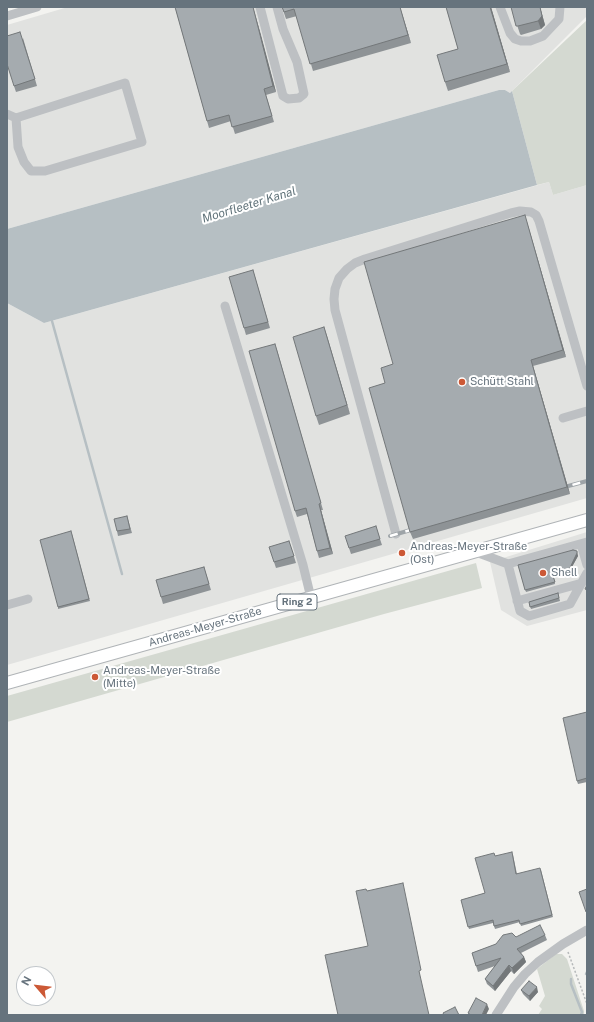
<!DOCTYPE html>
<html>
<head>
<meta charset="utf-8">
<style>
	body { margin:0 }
	#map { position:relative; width:594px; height:1022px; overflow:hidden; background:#f3f3f0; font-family:"Public Sans",sans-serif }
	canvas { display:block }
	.frame { position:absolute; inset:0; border:8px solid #66737d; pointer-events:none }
	.north { position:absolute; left:16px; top:966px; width:40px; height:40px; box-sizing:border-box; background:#fff; border:1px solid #c2c7cb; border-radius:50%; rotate:298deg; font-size:11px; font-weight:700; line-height:16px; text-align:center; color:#66737d }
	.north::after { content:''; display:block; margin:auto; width:14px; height:18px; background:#cc5936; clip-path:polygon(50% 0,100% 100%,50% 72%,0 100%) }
</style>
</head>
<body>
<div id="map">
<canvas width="594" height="1022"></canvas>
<div class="frame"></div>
<div class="north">N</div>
</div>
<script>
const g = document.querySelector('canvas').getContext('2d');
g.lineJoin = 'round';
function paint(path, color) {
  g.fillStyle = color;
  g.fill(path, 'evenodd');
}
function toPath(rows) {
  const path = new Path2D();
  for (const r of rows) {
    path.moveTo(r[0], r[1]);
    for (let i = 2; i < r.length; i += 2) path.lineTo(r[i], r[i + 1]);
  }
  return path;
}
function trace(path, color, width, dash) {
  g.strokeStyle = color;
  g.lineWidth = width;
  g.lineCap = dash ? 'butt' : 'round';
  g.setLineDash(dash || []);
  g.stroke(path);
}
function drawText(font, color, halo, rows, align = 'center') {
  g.font = font + ' "Public Sans",sans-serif';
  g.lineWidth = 4;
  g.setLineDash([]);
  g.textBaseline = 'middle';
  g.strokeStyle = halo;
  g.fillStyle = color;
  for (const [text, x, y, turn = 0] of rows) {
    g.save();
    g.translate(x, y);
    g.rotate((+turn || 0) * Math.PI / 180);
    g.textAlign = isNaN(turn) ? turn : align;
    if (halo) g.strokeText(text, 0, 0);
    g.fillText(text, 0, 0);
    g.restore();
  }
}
const built = toPath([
	[68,7,587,7,587,16,510,93,505,90,499,90,7,229,7,25],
	[549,182,553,195,587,185,587,498,7,665,7,303,44,323],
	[587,532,587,610,527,626,501,610,490,562]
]);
const green = toPath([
	[587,20,587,185,553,195,549,182,537,185,512,91],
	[476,563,482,588,384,614,7,722,7,696],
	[556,954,562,954,567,959,584,1011,584,1015,538,1015,542,1009,539,1006,545,996,537,969]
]);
const water = toPath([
	[499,90,505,90,510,93,512,91,537,185,44,323,7,303,7,229]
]);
const stream = toPath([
	[52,321,122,574],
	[586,974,587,972],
	[571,979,571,984,582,1012,581,1015]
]);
const path = toPath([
	[568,952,587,1004]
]);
const minor = toPath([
	[260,7,283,96,288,99,299,98,304,94,297,62,283,29,277,7],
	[500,7,510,33,515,39,521,41,530,41,543,36,559,19,560,7],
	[7,16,37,7],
	[7,114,16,118,125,83,142,142,45,171,31,171,24,162,18,147,16,118],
	[225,306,303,565,311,598],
	[563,418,587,411],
	[396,534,335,310,334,299,335,289,339,278,347,269,355,263,365,259,511,213,520,211,531,212,536,215,539,221,587,386],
	[581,544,587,565],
	[476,552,508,564,587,542],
	[508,564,520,611,529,616,570,604,587,573],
	[517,601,582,583],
	[7,605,28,599],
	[496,1015,514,987,525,974,538,962,563,944,587,930]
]);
const major = toPath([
	[7,683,587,520]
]);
const rail = toPath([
	[557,489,587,481],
	[390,536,421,527]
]);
const wall = toPath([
	[175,7,253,7,276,92,266,95,274,122,235,134,231,121,209,128],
	[282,7,400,7,411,43,313,71,297,16,286,19],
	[446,7,491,7,510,72,448,91,445,82,458,49],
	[511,7,540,7,545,25,541,29,521,35,520,34],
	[23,38,37,86,16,92,14,86],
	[527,222,566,357,533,366,570,494,413,539,410,532,385,383,393,364],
	[253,270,270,328,246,335,244,328],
	[324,327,350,414,319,425,316,416],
	[275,344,323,510,321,510,333,554,319,558,317,551,307,514,297,517,295,511],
	[127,516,132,533,118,536,117,531],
	[378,533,382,545,351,554,349,548],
	[72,534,90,601,58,609,58,607],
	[289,541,296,563,276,568,274,562],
	[577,551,578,556,568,574,554,578,555,584,526,592,518,565],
	[204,567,211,590,163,604,161,597],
	[558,593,560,601,531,609,529,602],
	[587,712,587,782,578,784,577,781],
	[513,855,517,874,541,870,553,917,521,926,520,922,495,929,493,923,469,929,461,900,485,893,495,856],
	[545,935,547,940,521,953,524,957,526,962,514,974,511,971,495,991,487,984,485,979,495,966,478,972,472,953,516,937],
	[521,990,538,992,530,1001,523,994]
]);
const shadedWall = toPath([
	[253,7,261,35,276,92,273,86],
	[400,7,411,43,408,35],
	[490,7,491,7,510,72,507,64],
	[540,7,545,25,541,29,538,21],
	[525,215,527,222,566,357,563,350],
	[324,327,327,336,350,414,347,405],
	[275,344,277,350,323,510,321,503],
	[531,360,533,366,570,494,567,487],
	[319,504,321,510,333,554,330,548],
	[577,553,578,556,568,574,568,572],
	[524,957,526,962,514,974,512,968],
	[509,965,511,971,495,991,493,986],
	[537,987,538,992,530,1001,529,996],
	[487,1004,489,1009,486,1015,482,1015]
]);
const building = toPath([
	[175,7,253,7,273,86,264,89,272,116,232,127,229,115,207,121,175,7],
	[282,7,400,7,408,35,310,64,294,9,284,12,282,7],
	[446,7,490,7,507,64,445,82,437,55,458,49,446,7],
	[511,7,540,7,542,16,538,21,518,26,516,26,511,7],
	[20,32,35,79,14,86,7,64,7,36,20,32],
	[525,215,563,350,531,360,567,487,410,532,369,388,385,383,381,368,393,364,364,262,525,215],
	[253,270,268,322,244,328,229,277,253,270],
	[324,327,347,405,316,416,293,337,324,327],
	[275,344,321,503,319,504,330,548,317,551,306,508,295,511,249,351,275,344],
	[127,516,130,529,117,531,114,519,127,516],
	[376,526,380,539,349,548,345,536,376,526],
	[71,531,89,599,58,607,40,540,71,531],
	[289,541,294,556,274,562,269,547,289,541],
	[573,550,577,551,577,553,568,572,553,576,555,582,525,590,518,565,573,550],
	[204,567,209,584,161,597,156,580,204,567],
	[587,585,587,590,585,589,587,585],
	[558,593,559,598,530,607,529,602,558,593],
	[587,712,587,778,577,781,563,718,587,712],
	[512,852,516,874,540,868,552,915,520,924,519,920,494,926,493,920,468,927,461,900,485,893,475,858,494,853,495,856,512,852],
	[403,883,421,970,419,971,429,1015,338,1015,325,955,368,946,356,891,366,889,367,891,403,883],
	[587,889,587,912,586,912,579,892,587,889],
	[540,925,545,935,517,949,524,957,512,968,509,965,493,986,485,979,501,958,476,966,472,953,496,944,503,935,512,933,516,937,540,925],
	[529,981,537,987,529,996,521,990,529,981],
	[476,998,487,1004,482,1015,471,1015,468,1013,476,998],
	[455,1007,459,1015,444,1015,443,1013,455,1007]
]);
const markers = [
	[462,382,4,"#cc5936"],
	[402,553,4,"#cc5936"],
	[543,573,4,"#cc5936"],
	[95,677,4,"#cc5936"]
];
const shields = [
	[297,602,40]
];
const shieldNames = [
	["Ring 2",297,602]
];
const poiNames = [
	["Schütt Stahl",470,382],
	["Andreas-Meyer-Straße",410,547],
	["(Ost)",410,560],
	["Shell",551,573],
	["Andreas-Meyer-Straße",103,671],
	["(Mitte)",103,684]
];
const streetNames = [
	["Andreas-Meyer-Straße",205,627,-16]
];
const waterNames = [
	["Moorfleeter Kanal",249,205,-17]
];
paint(built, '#e1e2e0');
paint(green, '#d4d9d1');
paint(water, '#b6bfc3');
trace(stream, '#b6bfc3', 2.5);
trace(major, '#b0b4b7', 14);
trace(path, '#b6b9ba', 1.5, [2, 2]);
trace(minor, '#bdc0c3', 9);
trace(major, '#fff', 12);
trace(rail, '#9ea4a8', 4);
trace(rail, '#fff', 2.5, [8]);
paint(wall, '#8e9396');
paint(shadedWall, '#74787a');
paint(building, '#a5abaf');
trace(building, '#74787a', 1);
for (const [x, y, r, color] of markers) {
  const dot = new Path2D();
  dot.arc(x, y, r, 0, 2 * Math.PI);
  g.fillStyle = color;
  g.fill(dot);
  trace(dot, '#fff', 1.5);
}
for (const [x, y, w] of shields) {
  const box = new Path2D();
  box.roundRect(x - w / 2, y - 8, w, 16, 3);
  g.fillStyle = '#fff';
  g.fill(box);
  trace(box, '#66737d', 1);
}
drawText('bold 10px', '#66737d', null, shieldNames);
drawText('11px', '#66737d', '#fff', poiNames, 'left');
drawText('11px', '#66737d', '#fff', streetNames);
drawText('italic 12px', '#62747b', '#fff', waterNames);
</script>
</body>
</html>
